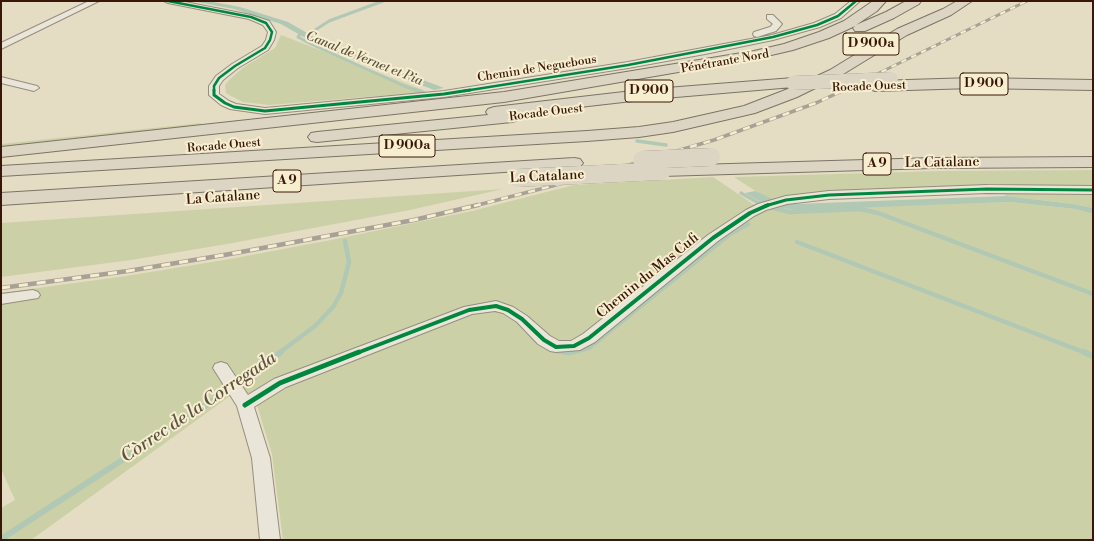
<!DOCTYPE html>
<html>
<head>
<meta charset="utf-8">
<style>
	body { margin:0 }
	#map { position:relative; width:1094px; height:541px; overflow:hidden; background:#e4ddc3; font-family:"Libre Bodoni",serif }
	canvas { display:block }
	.frame { position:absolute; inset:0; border:2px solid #381708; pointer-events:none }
</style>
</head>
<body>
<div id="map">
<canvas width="1094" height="541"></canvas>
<div class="frame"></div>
</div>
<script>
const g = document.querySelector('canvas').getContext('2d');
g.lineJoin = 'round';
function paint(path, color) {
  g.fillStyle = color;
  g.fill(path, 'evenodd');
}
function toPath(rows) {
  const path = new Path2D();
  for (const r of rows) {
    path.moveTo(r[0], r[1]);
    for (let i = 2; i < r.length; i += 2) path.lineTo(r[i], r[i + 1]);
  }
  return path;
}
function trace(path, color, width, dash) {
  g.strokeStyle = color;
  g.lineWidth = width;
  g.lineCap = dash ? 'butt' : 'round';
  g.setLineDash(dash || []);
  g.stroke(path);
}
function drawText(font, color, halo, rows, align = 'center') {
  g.font = font + ' "Libre Bodoni",serif';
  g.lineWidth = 4;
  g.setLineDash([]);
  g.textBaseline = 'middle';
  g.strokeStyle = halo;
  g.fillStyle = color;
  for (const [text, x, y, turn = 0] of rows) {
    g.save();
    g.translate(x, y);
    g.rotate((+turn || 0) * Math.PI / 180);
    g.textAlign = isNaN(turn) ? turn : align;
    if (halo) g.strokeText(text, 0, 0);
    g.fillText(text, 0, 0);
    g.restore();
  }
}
const green = toPath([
	[281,35,428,92,269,105,243,102,229,95,226,93,225,85,230,79,244,67,275,48],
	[201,123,201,127,1,148,1,144],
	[1093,170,1093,186,775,200,760,194,734,177,940,171],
	[713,177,753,204,768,210,1010,202,1075,209,1093,214,1093,540,283,540,272,454,256,402,241,386,230,396,31,540,1,540,1,508,15,500,1,469,1,293,126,276,230,259,331,240,472,211,574,185],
	[503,189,410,210,227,244,131,260,1,277,1,223],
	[1003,193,1093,193,1093,208,1073,204,1006,196]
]);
const water = toPath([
	[192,1,208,1,240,7,288,22,321,41,444,88,434,90,314,43,281,24,234,9],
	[755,191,775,200,796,204,1006,196,1073,204,1093,208,1093,214,1075,209,1010,202,796,210,768,206,745,193]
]);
const streamFar3 = toPath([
	[301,33,298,37,311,44,404,86,418,91],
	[306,36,329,21,383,1]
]);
const streamFar2 = toPath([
	[415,90,422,92],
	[637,141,666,145],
	[741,193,764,206]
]);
const streamFar1 = toPath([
	[762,205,790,212,860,209,878,213,1093,294],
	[797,242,1086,353],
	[556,351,569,353,589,348,730,234,748,224],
	[279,353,315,326,333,307,341,293,349,262,345,241]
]);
const stream = toPath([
	[565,352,571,352],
	[1084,352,1093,356],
	[1,539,245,380,281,352]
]);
const street = toPath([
	[89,1,99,1,1,49,1,43,89,1],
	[164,1,180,1,251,15,269,21,276,32,274,40,268,50,238,68,223,80,219,86,219,94,229,101,236,104,265,108,444,91,628,62,772,35,814,23,835,14,851,1,860,1,841,18,820,27,773,40,705,54,628,68,444,97,265,114,230,109,221,105,209,95,209,86,216,76,232,64,262,46,266,40,268,32,263,25,249,19,168,3,164,1],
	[767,15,773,15,782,24,776,31,757,37,754,36,753,34,754,32,770,27,773,24,767,19,767,15],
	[1,77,37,86,39,88,34,91,1,83,1,77],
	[987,185,1093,186,1093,194,987,193,829,199,787,204,766,210,754,216,718,241,595,342,580,350,556,352,550,351,538,344,517,322,503,313,495,311,472,314,286,387,254,407,270,458,280,540,260,540,252,458,237,406,213,368,215,364,221,362,227,364,248,395,274,379,464,307,496,301,513,307,527,316,550,336,559,341,571,341,583,334,708,235,746,210,758,204,786,196,829,191,987,185],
	[33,290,38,292,40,295,38,298,1,304,1,294,33,290]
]);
const highway = toPath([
	[873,1,886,1,877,11,856,25,886,12,906,1,921,1,919,4,894,18,865,31,855,31,853,28,855,26,829,38,793,50,754,59,504,102,1,157,1,147,504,92,754,51,784,44,819,32,844,21,873,1],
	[957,1,972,1,951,15,907,35,840,76,797,97,755,113,673,132,639,137,587,141,1,176,1,166,587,131,639,127,673,122,744,106,793,87,641,100,518,114,520,117,518,120,512,122,317,142,311,141,308,137,311,133,317,132,488,115,486,112,488,109,494,107,641,90,793,78,798,80,801,83,800,84,830,70,897,29,943,9,957,1],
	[973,78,1093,80,1093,90,973,88,875,91,870,89,867,86,870,83,875,81,973,78],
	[1093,157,1093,167,933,168,662,176,656,175,653,171,656,167,662,166,933,158,1093,157],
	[574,158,580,159,583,163,580,167,1,205,1,193,574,158]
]);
const railFar2 = toPath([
	[842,91,1027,1]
]);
const railFar1 = toPath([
	[474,206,595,175,714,140,816,103,844,90]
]);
const rail = toPath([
	[1,288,128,271,230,254,414,220,478,205]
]);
const highwayBridgeFar1 = toPath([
	[793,83,891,79]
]);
const highwayBridge = toPath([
	[642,160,711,157],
	[518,178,662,171]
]);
const cyclewayFar3 = toPath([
	[168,1,251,17,266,23,272,32,270,40,265,48,235,66,219,78,214,86,214,91],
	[464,91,628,65,773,37,817,25,838,16,856,1]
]);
const cyclewayFar2 = toPath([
	[214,90,214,95,225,103,234,107,265,111,444,94,470,90],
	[765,206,786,200,829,195,987,189,1093,190]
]);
const cyclewayFar1 = toPath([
	[357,353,469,310,496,306,508,310,522,319,544,340,556,347,574,346,589,338,713,238,750,213,768,205]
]);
const cycleway = toPath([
	[245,405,280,383,359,352]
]);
const farStreetnames = [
	["Pénétrante Nord",725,62,-10],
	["Chemin de Neguebous",537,69,-9],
	["Rocade Ouest",869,87,-2],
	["Rocade Ouest",546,113,-7],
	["Rocade Ouest",224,146,-5]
];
const shields = [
	[871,44,56],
	[984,84,48],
	[649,91,48],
	[407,146,56],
	[877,164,28],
	[287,181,28]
];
const shieldNames = [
	["D 900a",871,44],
	["D 900",984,84],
	["D 900",649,91],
	["D 900a",407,146],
	["A 9",877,164],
	["A 9",287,181]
];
const farWaternames = [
	["Canal de Vernet et Pia",364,59,22]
];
const streetNames = [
	["La Catalane",942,163,-1],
	["La Catalane",547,177,-3],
	["La Catalane",223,198,-4],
	["Chemin du Mas Cufi",648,276,-39]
];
const nearWaternames = [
	["Còrrec de la Corregada",199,408,-34]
];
paint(green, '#ccd0a7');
paint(water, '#b1c8b4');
trace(streamFar3, '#b1c8b4', 3);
trace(streamFar2, '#b1c8b4', 3.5);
trace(streamFar1, '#b1c8b4', 4.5);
trace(stream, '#b1c8b4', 6);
trace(street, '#968d7d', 2);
trace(highway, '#7d7365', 2);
paint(street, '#e9e6d9');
paint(highway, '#dcd5c4');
trace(railFar2, '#a8a196', 3);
trace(railFar1, '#a8a196', 3.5);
trace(rail, '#a8a196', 4.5);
trace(railFar2, '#f7eed0', 2, [5.5]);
trace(railFar1, '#f7eed0', 2.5, [7]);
trace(rail, '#f7eed0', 3, [9]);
trace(highwayBridgeFar1, '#7d7365', 14, []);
trace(highwayBridge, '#7d7365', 18, []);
trace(highwayBridgeFar1, '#dcd5c4', 14);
trace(highwayBridge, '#dcd5c4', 18);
trace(cyclewayFar3, '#00873e', 2.5);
trace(cyclewayFar2, '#00873e', 3);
trace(cyclewayFar1, '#00873e', 4);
trace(cycleway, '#00873e', 5);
drawText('12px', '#381708', '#f7eed0', farStreetnames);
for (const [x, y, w] of shields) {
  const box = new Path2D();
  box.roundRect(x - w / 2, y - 11, w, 22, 3);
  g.fillStyle = '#f7eed0';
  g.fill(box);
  trace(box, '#381708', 1);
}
drawText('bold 13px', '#381708', null, shieldNames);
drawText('italic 13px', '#5b5242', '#f7eed0', farWaternames);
drawText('14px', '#381708', '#f7eed0', streetNames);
drawText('italic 18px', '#5b5242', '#f7eed0', nearWaternames);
</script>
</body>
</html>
